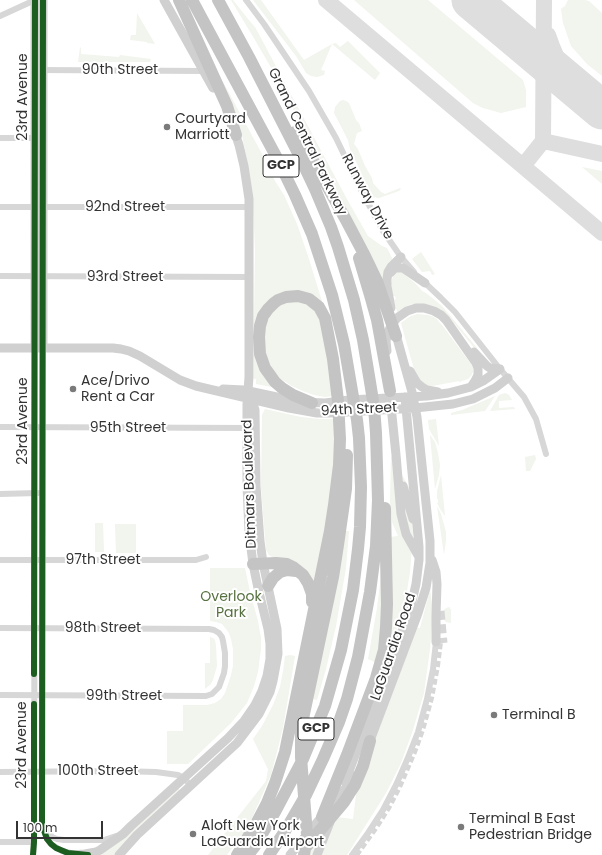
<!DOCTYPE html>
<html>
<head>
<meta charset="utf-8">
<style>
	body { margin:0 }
	#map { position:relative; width:602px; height:855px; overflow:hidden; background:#fff; font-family:Poppins,sans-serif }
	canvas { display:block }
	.scale { position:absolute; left:16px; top:821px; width:87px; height:18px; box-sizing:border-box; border:2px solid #333; border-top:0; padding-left:5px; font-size:12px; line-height:14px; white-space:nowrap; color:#333; -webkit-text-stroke:3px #fff; paint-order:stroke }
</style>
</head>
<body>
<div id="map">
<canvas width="602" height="855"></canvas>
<div class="scale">100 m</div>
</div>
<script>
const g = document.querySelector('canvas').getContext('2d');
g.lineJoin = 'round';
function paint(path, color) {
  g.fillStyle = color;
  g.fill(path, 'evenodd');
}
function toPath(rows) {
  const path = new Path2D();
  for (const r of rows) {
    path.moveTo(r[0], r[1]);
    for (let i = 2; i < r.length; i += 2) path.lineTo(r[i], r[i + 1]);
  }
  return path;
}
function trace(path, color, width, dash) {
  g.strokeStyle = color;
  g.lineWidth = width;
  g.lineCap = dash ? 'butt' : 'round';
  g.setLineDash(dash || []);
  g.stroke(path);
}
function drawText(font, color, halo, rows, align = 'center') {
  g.font = font + ' Poppins,sans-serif';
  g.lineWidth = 4;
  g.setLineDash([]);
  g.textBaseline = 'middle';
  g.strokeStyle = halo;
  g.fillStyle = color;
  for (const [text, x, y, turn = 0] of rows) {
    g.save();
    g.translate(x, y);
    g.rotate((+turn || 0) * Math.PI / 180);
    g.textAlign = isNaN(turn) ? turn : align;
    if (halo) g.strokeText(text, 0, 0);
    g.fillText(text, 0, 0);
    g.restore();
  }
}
const green = toPath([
	[231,0,233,0,248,19,255,27,348,201,368,236,382,246,387,248,393,260,386,267,383,276,383,283,344,207,269,64,252,35],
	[253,0,261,0,304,60,332,44,336,43,340,47,348,41,380,73,375,80,332,44,321,70,325,71,324,75,317,77,311,76,306,73,296,56],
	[354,0,428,0,523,80,526,90,526,107,501,113,483,108,473,103],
	[568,0,585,0,589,1,602,13,602,76,587,64,571,46,563,23,561,9,565,6],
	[137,13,155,44,147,43,147,42,130,40,131,35,136,35],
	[80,47,81,48,81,54,119,57,120,55,151,59,150,62,78,62],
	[216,69,261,152,275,181,284,195,297,224,308,256,325,311,292,292,254,325,255,250,253,202,249,170,242,135,238,120],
	[343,100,346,101,349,103,356,120,359,123,362,131,357,133,354,144,358,149,365,166,372,178,373,183,381,192,385,194,400,188,401,189,399,191,379,198,377,198,375,197,373,198,350,149,348,140,334,113,335,107,340,101],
	[582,167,602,171,602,184],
	[421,252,435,274,432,275,430,271,422,272,412,259],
	[398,272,403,273,417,285,422,291,426,293,442,306,477,348,476,350,448,316,442,310,434,306,423,304,412,304,405,307,397,312,394,300,396,299,395,296,393,296,391,283,392,282,392,279,394,275],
	[297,301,304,303,310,307,317,313,323,330,333,396,325,397,314,395,303,391,292,386,281,379,276,374,272,368,265,353,265,331,267,322,271,314,276,308,282,304,289,302],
	[417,314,428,315,434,317,438,320,438,321,442,325,471,364,473,368,473,372,471,376,468,379,459,382,459,381,427,387,417,380,401,323,409,317],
	[254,355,274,386,272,387,256,384,256,379,254,379],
	[505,393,509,395,512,400,499,401,499,408,514,407,515,409,490,411,499,395],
	[495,396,485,411,451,415,451,413,462,410],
	[265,409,301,417,319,419,335,419,335,453,329,510,316,585,274,558,269,555,266,550,261,488,262,415],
	[436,419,439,446,429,429,428,420],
	[430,435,435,442,438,453,440,465,439,475,435,489],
	[535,455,536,459,530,471,526,471,525,457],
	[391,456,409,487,413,534,410,572,406,597,403,612,401,612,399,623,388,654,390,537,398,536,392,522,390,502],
	[441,475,445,516,440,509,437,503,438,503,438,499,437,499,437,491],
	[437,506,441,514,446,532,446,541,444,555],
	[95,523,103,523,104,552,95,552],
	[115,524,136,524,136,553,116,553],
	[344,531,349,531,346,568,336,626,326,669,317,700,313,699],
	[210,568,245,568,250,592,258,621,261,638,261,649,258,672,254,686,247,703,231,723,188,764,167,764,167,731,183,731,183,705,207,705,215,703,221,699,225,693,231,675,233,666,233,649,231,639,229,633,226,629,222,624,216,622,210,621],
	[381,576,383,629,377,663,368,659,377,608],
	[430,590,433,611,430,649,424,693,412,733,401,763,386,793,347,855,304,855,336,817,353,819,357,787,417,628,420,628],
	[450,607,450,609,451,609,451,623,446,622,442,617,444,610,446,608],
	[210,637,213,638,215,640,216,646,217,666,213,680,211,684,205,689,205,663,210,663],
	[290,655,295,656,283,728,271,775,248,827,227,855,208,855,266,781,268,769,253,739,262,726,273,705,280,687,283,671,285,656],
	[177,787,180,790,114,855,98,855]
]);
const taxiway = toPath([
	[326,0,602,233],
	[548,35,552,46,560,65,571,81,583,94],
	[543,141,602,154],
	[523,166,543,141,544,0]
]);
const runway = toPath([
	[471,0,602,110]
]);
const streetTunnel = toPath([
	[356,855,376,827,388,808,399,787,414,752,422,730,431,698,437,666,440,642]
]);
const secondaryTunnel = toPath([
	[440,611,443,643]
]);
const street = toPath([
	[246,0,264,24,309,91,336,138,362,192,383,231,401,257,414,272],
	[0,16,35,0],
	[39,70,204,71],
	[0,138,38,138],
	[0,207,249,207],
	[0,276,249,277],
	[423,281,441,298,455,312,500,369,524,397,536,419,546,454],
	[43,348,42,825,47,839,51,844,62,851,75,854],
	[0,427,250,428],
	[0,494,38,493],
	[0,560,196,560,206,557],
	[0,628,209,629,214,630,219,633,222,637,223,641,225,653,225,666,224,673,219,687,212,694,206,696,0,695],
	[0,772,118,771,156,772,178,775,184,778,191,786],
	[46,829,52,837,57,839,64,840,104,840,116,836],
	[0,842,34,842],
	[33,855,34,842,35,348],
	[352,855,368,833,383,810,396,785,407,760,418,732,427,699,433,669,436,642]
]);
const secondary = toPath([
	[164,0,213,88],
	[390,273,395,268,403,268,425,283],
	[391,308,387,286,387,279,388,272,391,267,401,257],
	[0,348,113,348,121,349,129,351,140,356,180,380,196,386,289,408,317,413,330,413,415,408,453,404,473,399,495,388,508,378],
	[35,348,35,0],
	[43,348,43,0],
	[387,351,386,341,388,332,392,324,397,318,407,311,416,308,424,308,434,311,441,315,446,320,476,363,478,368,478,375,475,381,471,387],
	[474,352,487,366,490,368,500,369],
	[410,371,417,383,422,387,427,390,438,392],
	[389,386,396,455,401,514,406,534,419,557],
	[223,389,244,390,300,402,325,403,349,400,427,396,448,393,471,387,483,381,500,369],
	[403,486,413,519],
	[432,560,436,572,437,584,436,616,436,642],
	[368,746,417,616,426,588,430,563,430,541,417,417,412,392,395,331],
	[345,782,402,631,411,606,416,584,419,560,419,547,405,397],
	[85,854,96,852,100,850,123,834,131,826,228,738,244,721,255,705,262,691,267,676,270,659,270,644,268,629,258,588,253,564,249,532,247,486,247,404,249,377,249,199,244,166,239,145,234,130],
	[72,855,85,854,88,855],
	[119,855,137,835,237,743,259,714,270,692,273,681,278,654,277,629,263,563,260,541,256,486,255,410,250,394],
	[290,855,344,790,354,776],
	[317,855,330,822]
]);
const highway = toPath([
	[179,0,227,106,236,135],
	[192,0,277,158,295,195,312,234,332,295,344,344,357,420,359,438,361,487,360,527,358,549,353,590,341,650,325,706,303,759,275,812,255,846,248,855],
	[218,0,249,57,297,151,315,189,331,227,338,247,354,300,363,340,370,382,374,407,376,433,378,500,376,546,370,592,358,657,347,699,339,722,323,759,306,795,285,831,269,855],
	[295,132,306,148,346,220,365,256,377,281,396,336],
	[359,258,370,295,377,320,390,391],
	[253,564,276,563,287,564,293,567,303,575,308,583,312,594,312,602],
	[268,586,273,578,280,572,287,570,296,571],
	[322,817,347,755,376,678,384,650,386,627,387,604,385,508],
	[305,848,344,802,349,794,355,785,363,766,370,741],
	[237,855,257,822,267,803,275,783,285,752,330,531,334,505,339,465,340,439,338,401,333,359,325,318,319,307,309,299,298,296,286,297,278,300,274,303,268,309,263,316,260,326,259,337,260,354,265,368,275,382,282,388,293,395,312,403],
	[304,855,307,835,301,757,301,730,304,714,333,577,338,545,346,489,347,455]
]);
const cycleway = toPath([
	[43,0,42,825,47,839,51,844,56,848,68,853,88,855],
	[34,674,35,0],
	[33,855,34,842,34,704]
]);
const markers = [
	[167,127,4,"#7a7a7a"],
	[73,389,4,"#7a7a7a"],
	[494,715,4,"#7a7a7a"],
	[461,827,4,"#7a7a7a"],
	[193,834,4,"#7a7a7a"]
];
const shields = [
	[281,166,36],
	[316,729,36]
];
const shieldNames = [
	["GCP",281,166],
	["GCP",316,729]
];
const streetNames = [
	["90th Street",120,70],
	["23rd Avenue",23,97,-90],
	["Grand Central Parkway",307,142,64],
	["Runway Drive",367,197,62],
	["92nd Street",125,207],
	["93rd Street",125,277],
	["94th Street",359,410,-3],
	["23rd Avenue",23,421,-90],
	["95th Street",128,428],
	["Ditmars Boulevard",250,484,-92],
	["97th Street",103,560],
	["98th Street",103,628],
	["LaGuardia Road",394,647,-71],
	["99th Street",124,696],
	["23rd Avenue",22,745,-90],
	["100th Street",98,771]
];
const poiNames = [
	["Courtyard",175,119],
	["Marriott",175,135],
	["Ace/Drivo",81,381],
	["Rent a Car",81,397],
	["Terminal B",502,715],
	["Terminal B East",469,819],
	["Pedestrian Bridge",469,835],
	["Aloft New York",201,826],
	["LaGuardia Airport",201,842]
];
const parkNames = [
	["Overlook",231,597],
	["Park",231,613]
];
paint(green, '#f1f5ed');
trace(taxiway, '#dedede', 16);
trace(runway, '#dedede', 39);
trace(streetTunnel, '#d6d6d6', 6, [6, 3]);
trace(secondaryTunnel, '#d6d6d6', 9, [9, 4.5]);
trace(street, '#d7d7d7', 6);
trace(secondary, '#d0d0d0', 9);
trace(highway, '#c4c4c4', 12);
trace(cycleway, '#1b5e20', 6);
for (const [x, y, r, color] of markers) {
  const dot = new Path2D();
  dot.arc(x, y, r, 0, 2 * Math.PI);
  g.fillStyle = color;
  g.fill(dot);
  trace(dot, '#fff', 1.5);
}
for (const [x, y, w] of shields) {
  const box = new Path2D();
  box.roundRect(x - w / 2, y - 11, w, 22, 3);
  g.fillStyle = '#fff';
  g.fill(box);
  trace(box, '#333', 1);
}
drawText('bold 13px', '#333', null, shieldNames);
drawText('14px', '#333', '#fff', streetNames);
drawText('14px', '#333', '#fff', poiNames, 'left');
drawText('14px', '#56703f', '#fff', parkNames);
</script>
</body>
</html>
